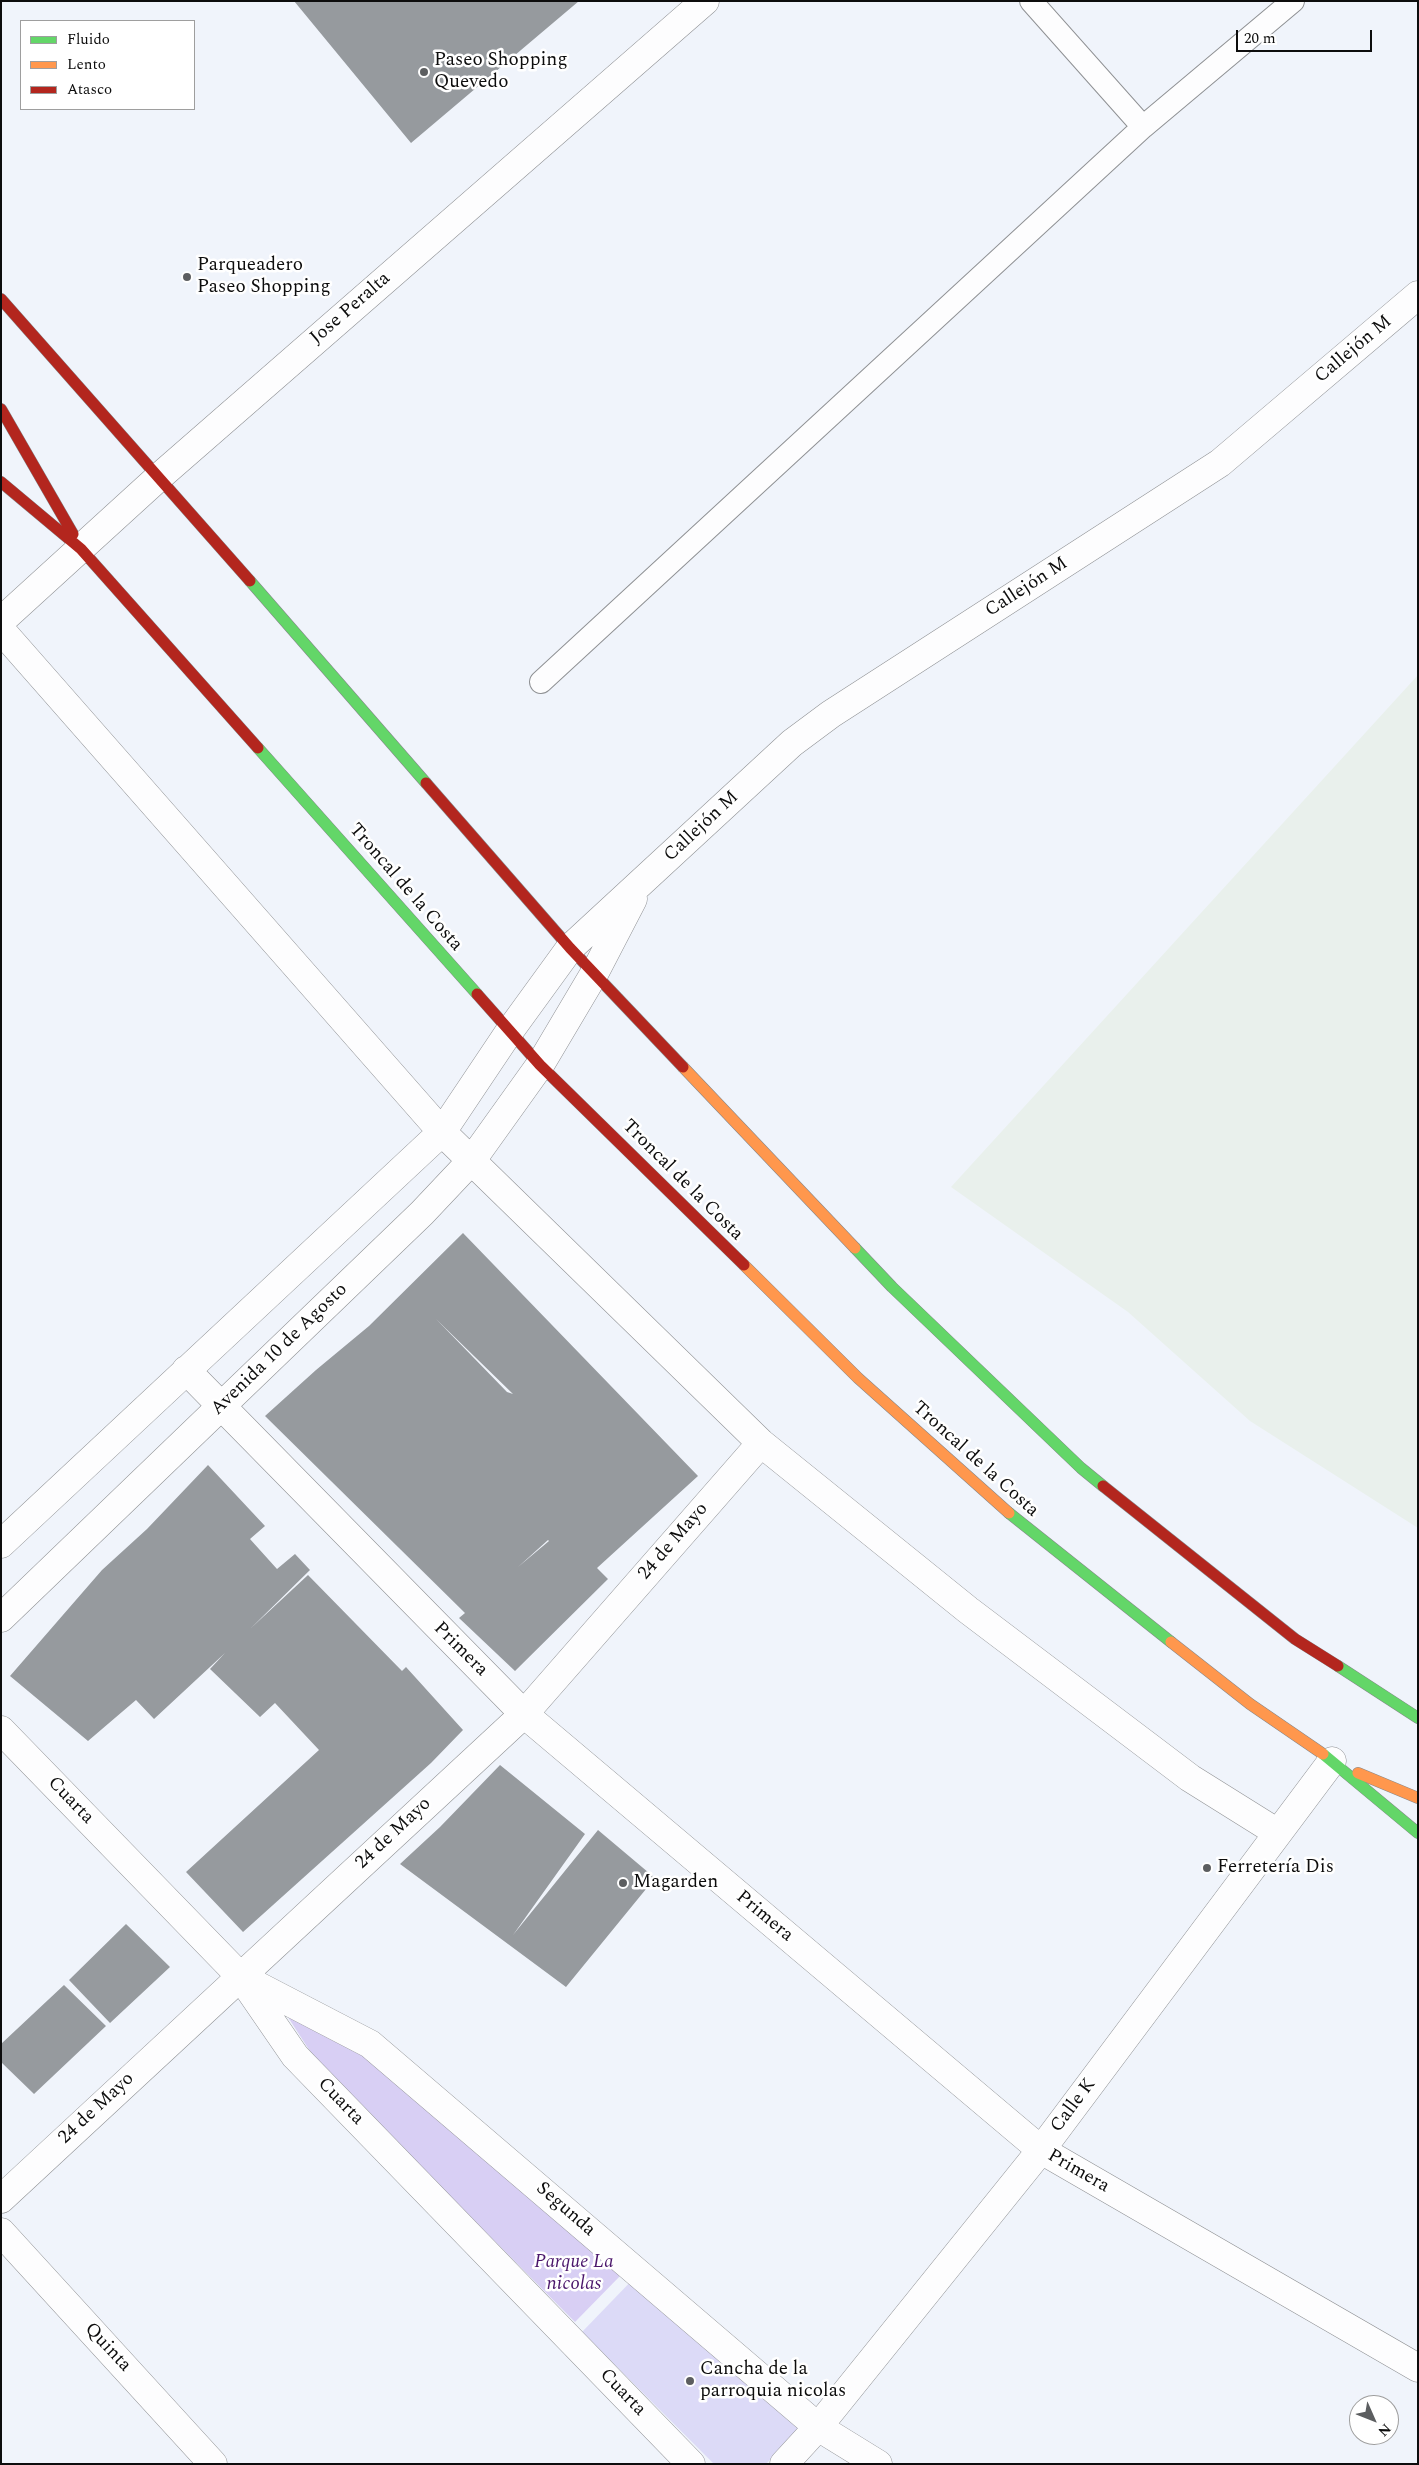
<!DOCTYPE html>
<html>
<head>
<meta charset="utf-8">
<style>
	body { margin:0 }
	#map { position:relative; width:1419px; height:2465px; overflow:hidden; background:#f0f4fb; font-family:Spectral,serif }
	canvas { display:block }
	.frame { position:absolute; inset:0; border:2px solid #0d0d0d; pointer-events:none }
	.legend { position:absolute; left:20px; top:20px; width:175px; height:90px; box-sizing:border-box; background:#fff; border:1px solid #9e9e9e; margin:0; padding:6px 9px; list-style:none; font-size:15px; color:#0d0d0d }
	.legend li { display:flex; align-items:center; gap:10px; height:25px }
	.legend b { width:25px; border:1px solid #9e9e9e }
	.north { position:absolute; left:1349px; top:2395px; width:50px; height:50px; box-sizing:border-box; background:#fff; border:1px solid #9e9e9e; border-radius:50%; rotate:134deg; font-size:14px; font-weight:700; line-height:20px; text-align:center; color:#0d0d0d }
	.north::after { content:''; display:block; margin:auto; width:18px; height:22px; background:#5c5e60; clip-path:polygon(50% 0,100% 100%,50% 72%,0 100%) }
	.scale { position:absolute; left:1236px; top:30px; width:136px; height:22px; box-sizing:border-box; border:2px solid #0d0d0d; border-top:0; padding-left:6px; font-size:15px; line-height:18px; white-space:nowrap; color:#0d0d0d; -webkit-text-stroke:4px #fff; paint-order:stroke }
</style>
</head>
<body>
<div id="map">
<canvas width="1419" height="2465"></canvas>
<div class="frame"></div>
<ul class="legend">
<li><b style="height:6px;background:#63d668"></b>Fluido</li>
<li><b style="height:6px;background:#ff974d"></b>Lento</li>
<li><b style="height:6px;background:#b3261e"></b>Atasco</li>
</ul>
<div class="north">N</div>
<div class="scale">20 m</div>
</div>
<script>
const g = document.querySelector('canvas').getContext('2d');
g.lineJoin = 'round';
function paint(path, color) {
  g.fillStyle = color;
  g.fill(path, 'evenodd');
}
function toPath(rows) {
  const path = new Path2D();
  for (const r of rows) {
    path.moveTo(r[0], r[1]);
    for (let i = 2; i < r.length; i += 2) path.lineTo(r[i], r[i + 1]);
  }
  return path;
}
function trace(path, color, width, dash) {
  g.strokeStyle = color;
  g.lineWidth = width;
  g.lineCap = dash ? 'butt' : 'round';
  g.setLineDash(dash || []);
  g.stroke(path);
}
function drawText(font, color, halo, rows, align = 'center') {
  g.font = font + ' Spectral,serif';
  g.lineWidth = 5;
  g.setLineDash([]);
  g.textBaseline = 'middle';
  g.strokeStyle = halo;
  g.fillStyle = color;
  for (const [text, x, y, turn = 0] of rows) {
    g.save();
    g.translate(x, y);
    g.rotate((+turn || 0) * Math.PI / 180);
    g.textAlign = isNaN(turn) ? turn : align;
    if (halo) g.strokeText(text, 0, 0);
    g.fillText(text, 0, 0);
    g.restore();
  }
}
const industrial = toPath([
	[1418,675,1418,1528,1250,1421,1128,1312,951,1187]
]);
const green = toPath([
	[284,2011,381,2053,622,2274,575,2322,317,2062]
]);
const pitch = toPath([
	[639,2273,800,2429,766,2464,714,2464,582,2332]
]);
const building = toPath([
	[294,1,579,1,411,143],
	[463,1233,698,1476,597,1568,608,1579,515,1671,459,1618,465,1613,265,1416,316,1370,369,1326],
	[436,1319,513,1394,507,1392],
	[548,1540,549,1541,518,1567],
	[208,1465,265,1526,250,1539,277,1569,295,1554,310,1570,250,1629,308,1575,402,1671,406,1667,463,1730,431,1763,243,1932,186,1872,319,1750,275,1703,260,1717,210,1669,225,1653,154,1719,136,1700,88,1741,10,1676,102,1570,147,1529],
	[500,1765,585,1834,513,1935,598,1830,655,1878,566,1987,400,1864,440,1827],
	[126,1924,170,1967,110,2023,69,1980],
	[64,1985,106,2026,34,2094,1,2062,1,2044]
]);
const lane = toPath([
	[1031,1,1143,127],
	[541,682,1143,127,1293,1]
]);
const street = toPath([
	[1,621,159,477,705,1],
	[1,630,442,1132,761,1443,968,1610,1190,1778,1278,1833],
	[186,1370,524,1714,1041,2150,1418,2368],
	[1,1544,442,1132,509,1032,570,948,792,743,831,714,1220,463,1418,295],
	[1,1618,422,1213,472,1160,540,1065,594,974,633,899],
	[1,1730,240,1976,295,2056,691,2464],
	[243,1978,370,2044,818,2427,878,2464],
	[1,2199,524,1714,761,1443],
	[1,2232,213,2464],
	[784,2464,818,2427,1041,2150,1332,1761]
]);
const fast = toPath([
	[250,581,426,783],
	[258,748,477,994],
	[855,1248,892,1287,1081,1468,1103,1486],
	[1009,1513,1171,1642],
	[1338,1666,1418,1718],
	[1323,1754,1418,1833]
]);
const slow = toPath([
	[683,1067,855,1248],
	[744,1265,858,1378,1009,1513],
	[1171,1642,1250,1704,1323,1754],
	[1358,1773,1418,1798]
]);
const jam = toPath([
	[1,299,250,581],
	[1,409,73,534],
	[1,482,81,549,258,748],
	[426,783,570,948,683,1067],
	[477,994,540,1065,744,1265],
	[1103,1486,1295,1639,1338,1666]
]);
const markers = [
	[424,72,5,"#5c5e60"],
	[187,277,5,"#5c5e60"],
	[1207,1868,5,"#5c5e60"],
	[623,1883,5,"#5c5e60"],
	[690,2381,5,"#5c5e60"]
];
const poiNames = [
	["Paseo Shopping",434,61],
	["Quevedo",434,83],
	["Parqueadero",197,266],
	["Paseo Shopping",197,288],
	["Ferretería Dis",1217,1868],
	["Magarden",633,1883],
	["Cancha de la",700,2370],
	["parroquia nicolas",700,2392]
];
const streetNames = [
	["Jose Peralta",351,309,-41],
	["Callejón M",1354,350,-40],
	["Callejón M",1027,588,-33],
	["Callejón M",702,827,-43],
	["Troncal de la Costa",405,888,49],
	["Troncal de la Costa",682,1181,45],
	["Avenida 10 de Agosto",280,1350,-44],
	["Troncal de la Costa",975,1460,42],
	["24 de Mayo",674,1542,-49],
	["Primera",460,1650,45],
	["Cuarta",70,1801,46],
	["24 de Mayo",394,1834,-43],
	["Primera",764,1917,40],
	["Cuarta",340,2102,46],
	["Calle K",1074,2106,-53],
	["24 de Mayo",97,2109,-43],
	["Primera",1078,2172,30],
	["Segunda",565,2210,41],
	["Quinta",107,2348,47],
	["Cuarta",622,2393,46]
];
const parkNames = [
	["Parque La",574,2263],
	["nicolas",574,2285]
];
paint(industrial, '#e9f0ec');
paint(green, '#d8cff4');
paint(pitch, '#dcdaf7');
paint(building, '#969a9e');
trace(lane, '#8f9194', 24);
trace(street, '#8f9194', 29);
trace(fast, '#86888b', 12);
trace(slow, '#86888b', 12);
trace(jam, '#86888b', 12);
trace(lane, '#fdfdfe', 22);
trace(street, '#fdfdfe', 28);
trace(fast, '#63d668', 11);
trace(slow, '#ff974d', 11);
trace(jam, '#b3261e', 11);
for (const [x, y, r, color] of markers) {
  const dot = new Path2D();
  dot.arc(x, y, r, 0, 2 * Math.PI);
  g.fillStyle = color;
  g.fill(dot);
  trace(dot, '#fff', 2);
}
drawText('19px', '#0d0d0d', '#fff', poiNames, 'left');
drawText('19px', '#0d0d0d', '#fff', streetNames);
drawText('italic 19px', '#4a166b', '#fff', parkNames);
</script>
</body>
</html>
